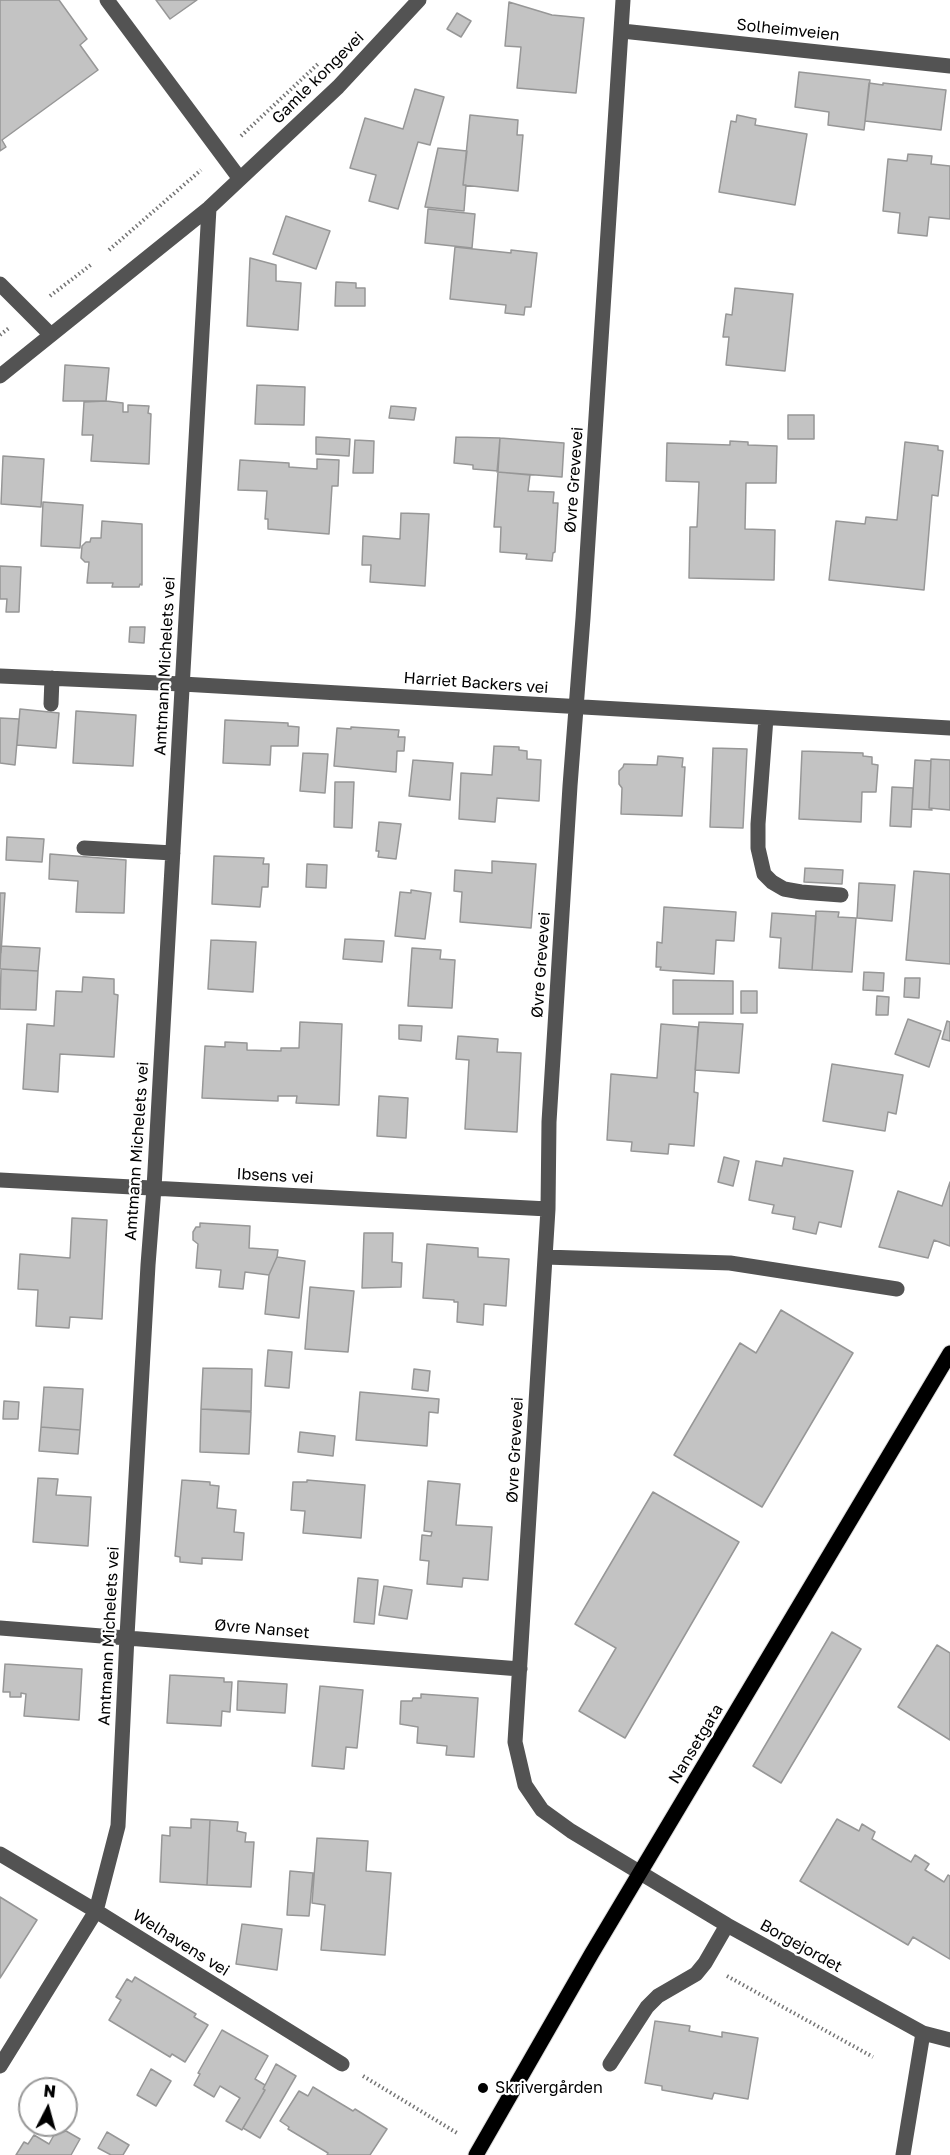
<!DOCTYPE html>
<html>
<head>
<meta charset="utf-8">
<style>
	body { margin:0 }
	#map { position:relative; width:950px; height:2155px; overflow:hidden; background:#fff; font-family:"Golos Text",sans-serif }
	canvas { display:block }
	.north { position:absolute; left:18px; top:2077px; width:60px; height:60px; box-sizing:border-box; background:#fff; border:2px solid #999; border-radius:50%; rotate:6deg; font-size:16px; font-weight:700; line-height:24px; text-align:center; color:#000 }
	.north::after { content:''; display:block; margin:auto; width:21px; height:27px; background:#000; clip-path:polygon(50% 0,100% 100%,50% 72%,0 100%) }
</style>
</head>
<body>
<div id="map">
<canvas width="950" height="2155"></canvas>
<div class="north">N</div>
</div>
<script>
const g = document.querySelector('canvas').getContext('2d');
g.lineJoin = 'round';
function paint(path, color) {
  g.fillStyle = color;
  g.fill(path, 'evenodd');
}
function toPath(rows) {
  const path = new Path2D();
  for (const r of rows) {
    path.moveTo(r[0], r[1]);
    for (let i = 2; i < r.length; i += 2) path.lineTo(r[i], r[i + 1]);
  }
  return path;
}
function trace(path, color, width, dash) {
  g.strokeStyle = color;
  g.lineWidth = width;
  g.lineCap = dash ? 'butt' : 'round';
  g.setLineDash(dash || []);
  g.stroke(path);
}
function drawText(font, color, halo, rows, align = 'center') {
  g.font = font + ' "Golos Text",sans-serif';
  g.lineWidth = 4.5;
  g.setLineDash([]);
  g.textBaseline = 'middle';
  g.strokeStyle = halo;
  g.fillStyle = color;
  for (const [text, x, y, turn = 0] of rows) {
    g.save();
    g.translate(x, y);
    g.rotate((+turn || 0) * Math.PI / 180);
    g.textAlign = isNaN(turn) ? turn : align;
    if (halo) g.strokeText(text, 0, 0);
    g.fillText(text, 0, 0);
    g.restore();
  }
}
const building = toPath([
	[0,0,59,0,87,39,80,45,98,70,2,140,6,147,0,151,0,0],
	[156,0,197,0,170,19,156,0],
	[509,2,552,15,584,18,576,93,517,88,521,47,505,46,509,2],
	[457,13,471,21,461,37,447,29,457,13],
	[799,72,870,80,864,130,828,125,829,112,795,107,799,72],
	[869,83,883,85,883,83,946,90,941,130,865,121,869,83],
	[415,89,444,97,430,145,418,142,398,209,369,201,376,175,350,168,365,118,403,129,415,89],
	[470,115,518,120,517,135,523,135,518,191,463,185,470,115],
	[737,115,756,119,755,125,807,134,795,205,719,192,731,121,736,122,737,115],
	[438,148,467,151,463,185,466,185,464,211,425,207,438,148],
	[908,154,932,156,931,164,950,166,950,219,929,217,927,236,898,233,900,213,883,211,888,159,907,161,908,154],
	[428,209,475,214,472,248,425,243,428,209],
	[286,216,330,231,316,269,273,254,286,216],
	[455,247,511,253,511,250,537,253,531,307,525,307,524,315,505,313,506,305,450,299,455,247],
	[250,258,276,265,276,281,301,283,298,330,247,326,250,258],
	[336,282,356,283,356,288,365,288,365,306,335,306,336,282],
	[735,288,793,294,785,371,726,365,729,337,723,337,726,314,732,315,735,288],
	[65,365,109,368,106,401,63,401,65,365],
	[257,385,305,387,304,425,255,424,257,385],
	[106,401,123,403,123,412,128,412,128,405,149,406,148,413,151,414,149,464,91,461,93,435,82,435,84,402,106,401],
	[391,406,416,408,414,420,389,418,391,406],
	[788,415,814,415,814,439,788,439,788,415],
	[316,437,350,439,349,456,316,454,316,437],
	[456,437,500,438,498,471,473,469,473,465,454,463,456,437],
	[500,438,564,443,562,477,497,472,500,438],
	[355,440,374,441,373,473,353,473,355,440],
	[730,441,748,442,748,445,777,446,776,483,746,483,745,529,775,530,774,580,689,578,690,527,697,527,699,482,666,481,667,443,730,445,730,441],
	[905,442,938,446,938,450,943,451,938,496,932,495,924,590,829,580,836,521,865,524,866,517,897,520,905,442],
	[3,456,44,459,41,507,1,504,3,456],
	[317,459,339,460,338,486,332,486,329,534,268,529,268,519,265,519,267,491,238,490,240,460,289,463,289,467,317,469,317,459],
	[498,472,530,475,528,491,554,492,553,503,558,503,555,552,553,553,552,561,526,559,527,554,500,552,501,527,494,527,498,472],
	[43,502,83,505,80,548,41,546,43,502],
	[401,513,429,514,425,586,370,582,371,565,362,565,363,536,400,539,401,513],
	[102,521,142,524,142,585,140,584,139,587,112,587,113,583,87,583,89,562,85,562,81,558,82,546,86,542,90,542,91,538,101,538,102,521],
	[0,566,21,567,19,612,6,612,7,599,0,599,0,566],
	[130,627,145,627,144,643,129,642,130,627],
	[20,709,59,713,56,748,17,745,20,709],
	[76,711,136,715,133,766,73,763,76,711],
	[0,718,19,719,15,765,0,763,0,718],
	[225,720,288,723,288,726,299,727,298,746,271,746,270,765,223,763,225,720],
	[351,727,399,730,398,737,405,737,404,751,397,751,396,772,334,766,337,728,351,729,351,727],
	[494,746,519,747,519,750,527,751,527,759,541,760,539,801,497,798,495,822,459,819,461,773,492,775,494,746],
	[713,748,747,749,743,828,710,827,713,748],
	[802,751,863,753,863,756,872,757,872,764,878,765,876,792,862,792,861,822,799,819,802,751],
	[303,753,328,754,325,793,300,791,303,753],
	[658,756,683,758,682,767,685,767,682,816,621,814,622,788,619,784,619,771,623,767,624,764,657,765,658,756],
	[931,759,950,760,950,810,929,808,931,759],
	[413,760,453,763,450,800,409,796,413,760],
	[915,760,931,761,929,808,932,810,912,809,915,760],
	[335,782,354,782,352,828,334,827,335,782],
	[892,787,913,788,911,827,890,826,892,787],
	[379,822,401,824,396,859,378,857,379,851,376,851,379,822],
	[7,837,44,839,42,862,6,860,7,837],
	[50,854,126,860,124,913,76,912,78,881,49,879,50,854],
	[214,856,264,858,263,864,269,864,268,887,262,887,260,907,212,904,214,856],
	[492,861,536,864,531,928,460,922,462,892,454,891,455,870,492,873,492,861],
	[307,864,327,865,326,888,306,887,307,864],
	[805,868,843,870,842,884,804,882,805,868],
	[914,871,950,874,950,964,906,960,914,871],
	[859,883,895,885,892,921,857,918,859,883],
	[411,890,431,893,425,939,395,936,400,892,411,893,411,890],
	[0,893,5,893,1,953,0,953,0,893],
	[664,907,736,912,734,941,716,940,714,974,660,970,661,967,656,967,657,942,662,943,664,907],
	[816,911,839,912,838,917,856,918,852,972,812,970,816,911],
	[772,913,816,916,812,970,779,968,781,938,770,937,772,913],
	[345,939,384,941,382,962,343,959,345,939],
	[211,940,256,942,253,992,208,989,211,940],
	[1,946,40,948,38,971,0,969,1,946],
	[412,948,441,950,440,959,455,960,452,1008,408,1006,412,948],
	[1,969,38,971,36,1010,0,1009,1,969],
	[864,972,884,973,883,991,863,990,864,972],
	[83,977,114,979,114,994,118,995,114,1057,60,1054,58,1092,23,1089,27,1024,54,1026,56,991,82,992,83,977],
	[905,978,920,978,919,998,904,997,905,978],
	[673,980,733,981,733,1014,673,1014,673,980],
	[741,991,757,991,757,1013,741,1013,741,991],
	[877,996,889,997,888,1015,876,1015,877,996],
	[908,1019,941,1031,929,1067,895,1054,908,1019],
	[947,1021,950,1022,950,1041,942,1039,947,1021],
	[300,1022,342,1024,339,1105,296,1103,297,1096,278,1096,278,1101,202,1098,205,1046,225,1047,225,1042,247,1043,247,1050,281,1051,281,1048,299,1048,300,1022],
	[699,1022,743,1024,739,1073,695,1070,699,1022],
	[661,1024,698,1027,694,1092,698,1093,694,1146,669,1144,668,1154,631,1151,632,1142,607,1140,611,1074,657,1078,661,1024],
	[399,1025,422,1026,421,1041,399,1039,399,1025],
	[458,1036,498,1039,497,1052,521,1053,517,1132,465,1129,469,1060,456,1059,458,1036],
	[832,1064,903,1075,896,1114,888,1112,885,1131,823,1121,832,1064],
	[379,1096,408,1098,406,1138,377,1136,379,1096],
	[724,1157,739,1161,733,1186,718,1182,724,1157],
	[784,1158,853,1171,841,1227,819,1222,816,1234,793,1229,795,1217,772,1213,774,1205,749,1200,756,1161,782,1166,784,1158],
	[950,1182,950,1246,934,1240,928,1258,879,1247,898,1191,942,1206,950,1182],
	[72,1218,107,1220,102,1319,70,1317,69,1328,36,1326,38,1290,18,1289,20,1254,70,1258,72,1218],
	[200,1223,250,1226,249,1248,278,1250,277,1257,269,1275,245,1272,243,1289,219,1287,221,1270,196,1268,198,1244,193,1240,193,1232,196,1227,200,1227,200,1223],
	[364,1233,393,1233,392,1262,402,1263,401,1287,362,1288,364,1233],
	[427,1244,478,1248,478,1257,509,1259,506,1306,484,1304,483,1325,457,1322,458,1302,454,1302,454,1300,423,1298,427,1244],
	[277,1257,305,1261,299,1318,265,1314,269,1275,277,1257],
	[310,1287,354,1291,348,1352,305,1349,310,1287],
	[781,1310,853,1353,762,1507,674,1455,740,1343,756,1353,781,1310],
	[268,1350,292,1352,289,1388,265,1386,268,1350],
	[203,1368,252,1369,251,1411,201,1409,203,1368],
	[414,1369,430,1371,428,1391,412,1389,414,1369],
	[44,1387,83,1389,80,1430,41,1427,44,1387],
	[360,1392,439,1399,438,1413,429,1412,427,1446,356,1440,360,1392],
	[4,1401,19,1402,18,1419,3,1419,4,1401],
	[201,1409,251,1412,249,1454,200,1452,201,1409],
	[41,1427,80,1430,78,1454,39,1451,41,1427],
	[300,1432,335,1436,333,1456,298,1452,300,1432],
	[38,1478,58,1479,56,1495,91,1497,88,1546,33,1542,38,1478],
	[182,1480,210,1482,210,1485,219,1486,217,1508,236,1510,234,1532,244,1533,242,1560,202,1558,202,1564,180,1562,180,1557,175,1556,182,1480],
	[307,1480,365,1485,361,1538,303,1533,305,1511,291,1510,293,1482,307,1482,307,1480],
	[428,1481,460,1484,456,1525,492,1527,488,1580,463,1578,462,1587,427,1584,429,1561,420,1560,422,1535,431,1536,432,1532,424,1531,428,1481],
	[653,1492,739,1542,625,1738,579,1711,616,1648,575,1624,653,1492],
	[358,1578,378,1580,374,1624,354,1622,358,1578],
	[384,1586,412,1590,407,1619,379,1615,384,1586],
	[832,1632,861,1649,781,1783,753,1766,832,1632],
	[937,1645,950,1653,950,1740,898,1707,937,1645],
	[5,1664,82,1669,79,1720,24,1716,26,1694,21,1693,21,1697,10,1697,10,1692,3,1692,5,1664],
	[170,1675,224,1678,224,1682,232,1682,230,1712,222,1711,221,1726,167,1723,170,1675],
	[238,1681,287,1684,285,1713,237,1710,238,1681],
	[320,1686,363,1690,357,1748,346,1747,344,1769,312,1766,320,1686],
	[421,1694,478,1698,474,1757,446,1755,447,1746,417,1743,418,1727,400,1724,401,1701,412,1701,413,1698,421,1698,421,1694],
	[191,1819,210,1820,207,1885,160,1882,162,1835,170,1836,170,1827,191,1828,191,1819],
	[837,1819,859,1831,862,1824,875,1832,872,1839,911,1862,915,1855,929,1864,925,1870,944,1882,948,1875,950,1876,950,1959,913,1937,908,1945,800,1881,837,1819],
	[210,1820,238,1822,237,1831,246,1833,245,1842,254,1842,251,1887,207,1885,210,1820],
	[317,1838,368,1841,366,1871,391,1873,385,1955,321,1950,325,1905,312,1903,317,1838],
	[290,1871,313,1873,309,1916,287,1915,290,1871],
	[0,1897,37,1920,0,1978,0,1897],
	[242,1924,282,1929,277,1970,236,1964,242,1924],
	[135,1977,196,2014,194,2017,208,2025,185,2062,172,2054,170,2057,109,2020,121,2000,116,1997,127,1979,132,1982,135,1977],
	[655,2021,690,2026,689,2031,722,2037,722,2032,758,2038,748,2099,714,2093,712,2099,662,2090,662,2086,645,2083,655,2021],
	[222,2030,268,2056,255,2079,265,2085,263,2089,265,2090,242,2130,226,2121,240,2098,220,2086,214,2097,194,2085,200,2074,198,2073,222,2030],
	[276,2064,296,2076,260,2138,243,2128,265,2090,263,2089,276,2064],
	[151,2069,171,2081,156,2106,137,2095,151,2069],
	[313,2087,353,2111,355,2109,387,2129,370,2155,327,2155,328,2153,288,2129,289,2127,280,2121,299,2091,308,2096,313,2087],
	[66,2131,80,2139,71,2155,16,2155,24,2142,28,2144,34,2135,49,2144,54,2135,66,2131],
	[107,2132,129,2145,123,2155,111,2155,98,2148,107,2132]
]);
const path = toPath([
	[241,136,319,63],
	[109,250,201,170],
	[50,296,92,264],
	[0,335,9,328],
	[727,1976,873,2057],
	[363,2076,457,2133]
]);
const minor = toPath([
	[107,0,240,179],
	[623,0,583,618,570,786,549,1122,548,1209,515,1742,525,1785,542,1810,571,1831,727,1925,923,2033,950,2040],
	[622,31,950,66],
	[0,284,51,335],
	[0,376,209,208,338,87,419,0],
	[0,676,182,684,950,728],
	[51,704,52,678],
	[766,718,758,824,758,848,764,874,772,882,784,889,801,892,841,895],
	[84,848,173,853],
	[0,1180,548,1209],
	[545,1257,730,1263,897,1289],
	[0,1628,520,1669],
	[0,1854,96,1911,342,2064],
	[610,2064,647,2007,658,1996,696,1974,705,1963,727,1925],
	[0,2066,96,1911,118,1826,127,1636,148,1265,154,1188,209,208],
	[903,2155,923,2033]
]);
const major = toPath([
	[476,2155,592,1953,950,1353]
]);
const markers = [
	[483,2088,6,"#000"]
];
const streetNames = [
	["Solheimveien",788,30,6],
	["Gamle kongevei",318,78,-45],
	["Øvre Grevevei",574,480,-86],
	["Amtmann Michelets vei",165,666,-87],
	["Harriet Backers vei",476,683,4],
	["Øvre Grevevei",541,965,-86],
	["Amtmann Michelets vei",137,1151,-86],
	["Ibsens vei",275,1176,3],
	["Øvre Grevevei",515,1450,-87],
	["Øvre Nanset",262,1629,5],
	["Amtmann Michelets vei",109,1636,-87],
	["Nansetgata",696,1744,-59],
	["Welhavens vei",181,1943,32],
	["Borgejordet",801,1946,29]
];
const poiNames = [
	["Skrivergården",495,2088]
];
paint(building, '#c3c3c3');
trace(building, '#979797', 1.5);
trace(major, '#dbdbdb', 17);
trace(path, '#757575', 4, [1.5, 3]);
trace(minor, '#535353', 15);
trace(major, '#000', 15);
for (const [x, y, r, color] of markers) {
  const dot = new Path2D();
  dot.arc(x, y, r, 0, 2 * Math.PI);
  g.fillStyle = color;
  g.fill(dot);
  trace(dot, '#fff', 2);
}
drawText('16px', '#000', '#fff', streetNames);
drawText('16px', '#000', '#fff', poiNames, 'left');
</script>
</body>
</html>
